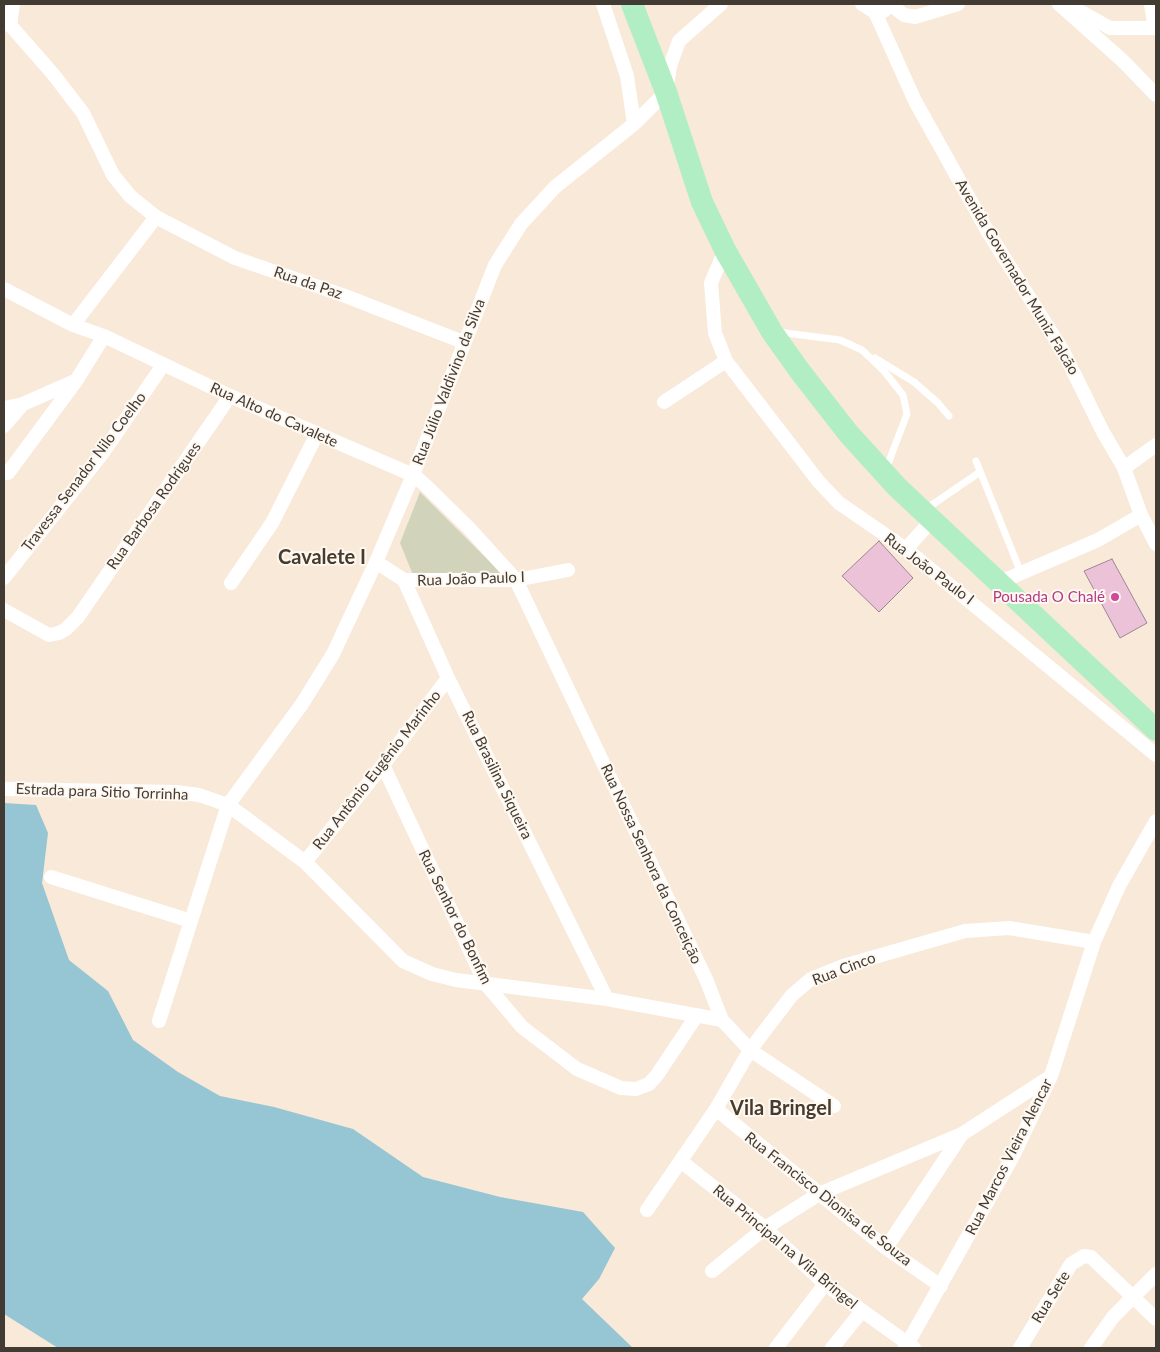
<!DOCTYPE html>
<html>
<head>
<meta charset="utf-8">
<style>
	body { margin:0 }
	#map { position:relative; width:1160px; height:1352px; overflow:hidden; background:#f9e9d8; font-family:Lato,sans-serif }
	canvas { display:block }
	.frame { position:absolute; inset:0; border:5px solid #413b34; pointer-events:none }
</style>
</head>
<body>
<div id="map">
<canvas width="1160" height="1352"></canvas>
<div class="frame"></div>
</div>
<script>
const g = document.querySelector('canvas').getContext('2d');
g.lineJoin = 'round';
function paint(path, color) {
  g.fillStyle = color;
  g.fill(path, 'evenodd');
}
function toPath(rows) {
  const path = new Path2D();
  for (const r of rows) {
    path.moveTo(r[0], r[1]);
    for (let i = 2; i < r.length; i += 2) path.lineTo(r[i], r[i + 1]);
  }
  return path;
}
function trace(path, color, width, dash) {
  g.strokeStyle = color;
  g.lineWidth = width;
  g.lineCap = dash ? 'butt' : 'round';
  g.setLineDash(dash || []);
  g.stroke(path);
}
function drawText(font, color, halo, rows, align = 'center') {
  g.font = font + ' Lato,sans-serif';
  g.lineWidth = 4;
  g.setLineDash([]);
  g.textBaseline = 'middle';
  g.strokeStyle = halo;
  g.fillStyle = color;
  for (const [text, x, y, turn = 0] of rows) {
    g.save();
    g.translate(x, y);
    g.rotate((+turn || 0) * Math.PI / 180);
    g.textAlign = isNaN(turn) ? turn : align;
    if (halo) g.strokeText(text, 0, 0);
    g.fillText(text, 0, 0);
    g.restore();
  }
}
const green = toPath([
	[420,492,504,576,413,575,400,543]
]);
const water = toPath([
	[4,803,36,805,48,833,42,883,69,960,108,991,133,1040,178,1072,220,1096,274,1107,353,1129,423,1177,500,1197,583,1212,615,1248,599,1279,582,1299,633,1348,58,1348,4,1314]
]);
const building = toPath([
	[879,541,913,578,879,612,842,576,879,541],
	[1112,559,1147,623,1120,638,1084,571,1112,559]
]);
const service = toPath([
	[778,332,840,340,862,350,884,371,903,395,907,414,886,469],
	[875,358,914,382,938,403,949,416],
	[976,461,1021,573],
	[926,509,980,472]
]);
const minor = toPath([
	[603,4,627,76,634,124],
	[862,4,875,12,884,11],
	[1059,4,1123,61,1156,95],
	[1067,4,1110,28,1156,28],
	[1151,4,1155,28],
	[895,8,904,15,915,17,958,4],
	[875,12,915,101,988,232,1063,351,1103,432,1124,468,1141,515,1156,544],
	[4,18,53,74,83,113,113,175,130,196,156,217,235,258,348,297,463,342],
	[10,26,13,4],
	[4,289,73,325,104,336,230,396,413,475,423,483,469,528,516,580,706,979,722,1020,750,1050,834,1106],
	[73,325,156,217],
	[726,361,819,482,839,503,906,549,1156,755],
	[664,402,726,361,715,333,711,283,725,250],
	[4,408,23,404,75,381],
	[4,426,23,404],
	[1124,468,1156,445],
	[8,473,76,381,104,336],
	[906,549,932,520],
	[376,562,404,580,448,678,607,999],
	[4,578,102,454,163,365],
	[404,580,516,580,568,570],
	[231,583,272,523,317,434],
	[998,583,1098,540,1141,515],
	[4,610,49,635,59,633,66,629,78,617,230,396],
	[383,765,485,983,522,1027,577,1069,621,1088,636,1089,649,1084,657,1075,697,1015],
	[4,789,176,792,199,795,228,805,305,862,403,961,432,974,456,980,607,999,722,1020],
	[305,862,383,765,448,678],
	[51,877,191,921],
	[159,1021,228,805,302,704,333,654,376,562,413,475,495,265,521,224,555,187,634,124,666,92,670,66,679,41,721,4],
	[716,1109,886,1248,941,1286],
	[682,1162,765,1228,825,1284,914,1348],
	[647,1210,716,1109,750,1050,792,995,811,979,843,966,965,931,1009,928,1094,942],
	[886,1248,962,1134],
	[712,1271,765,1228,819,1194,962,1134,1050,1077],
	[776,1348,825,1284],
	[832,1348,862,1311],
	[905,1348,1013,1156,1051,1076,1094,942,1119,886,1156,821],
	[1020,1348,1071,1264,1084,1256,1091,1257,1156,1319],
	[1091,1348,1113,1317,1156,1274]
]);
const trunk = toPath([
	[632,4,666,92,702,202,725,250,772,332,799,370,848,433,897,487,1156,730]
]);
const markers = [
	[1115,597,5,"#d1479c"]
];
const streetNames = [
	["Avenida Governador Muniz Falcão",1017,277,59],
	["Rua da Paz",308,283,19],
	["Rua Júlio Valdivino da Silva",449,382,-69],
	["Rua Alto do Cavalete",274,415,24],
	["Travessa Senador Nilo Coelho",84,472,-53],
	["Rua Barbosa Rodrigues",154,506,-55],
	["Rua João Paulo I",929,569,37],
	["Rua João Paulo I",471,579,-2],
	["Rua Antônio Eugênio Marinho",377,770,-52],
	["Rua Brasilina Siqueira",497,775,64],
	["Estrada para Sitio Torrinha",102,792,2],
	["Rua Nossa Senhora da Conceição",651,864,65],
	["Rua Senhor do Bonfim",455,917,64],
	["Rua Cinco",844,969,-21],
	["Rua Marcos Vieira Alencar",1009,1157,-63],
	["Rua Francisco Dionisa de Souza",828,1199,38],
	["Rua Principal na Vila Bringel",785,1247,40],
	["Rua Sete",1051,1297,-58]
];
const hotelNames = [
	["Pousada O Chalé",1105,597]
];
const districtNames = [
	["Cavalete I",322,558],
	["Vila Bringel",781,1109]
];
paint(green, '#d1d4bb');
paint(water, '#96c5d3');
paint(building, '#ebc2d7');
trace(building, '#9b8791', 1);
trace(service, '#fff', 7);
trace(minor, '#fff', 14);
trace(trunk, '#b2eec4', 22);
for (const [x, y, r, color] of markers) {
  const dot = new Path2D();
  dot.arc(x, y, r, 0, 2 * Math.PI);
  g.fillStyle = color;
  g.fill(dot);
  trace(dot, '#fef8f1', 2);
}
drawText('15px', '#413b34', '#fef8f1', streetNames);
drawText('15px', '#b23c85', '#fef8f1', hotelNames, 'right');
drawText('bold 20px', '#473b2d', '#fef8f1', districtNames);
</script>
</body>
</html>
